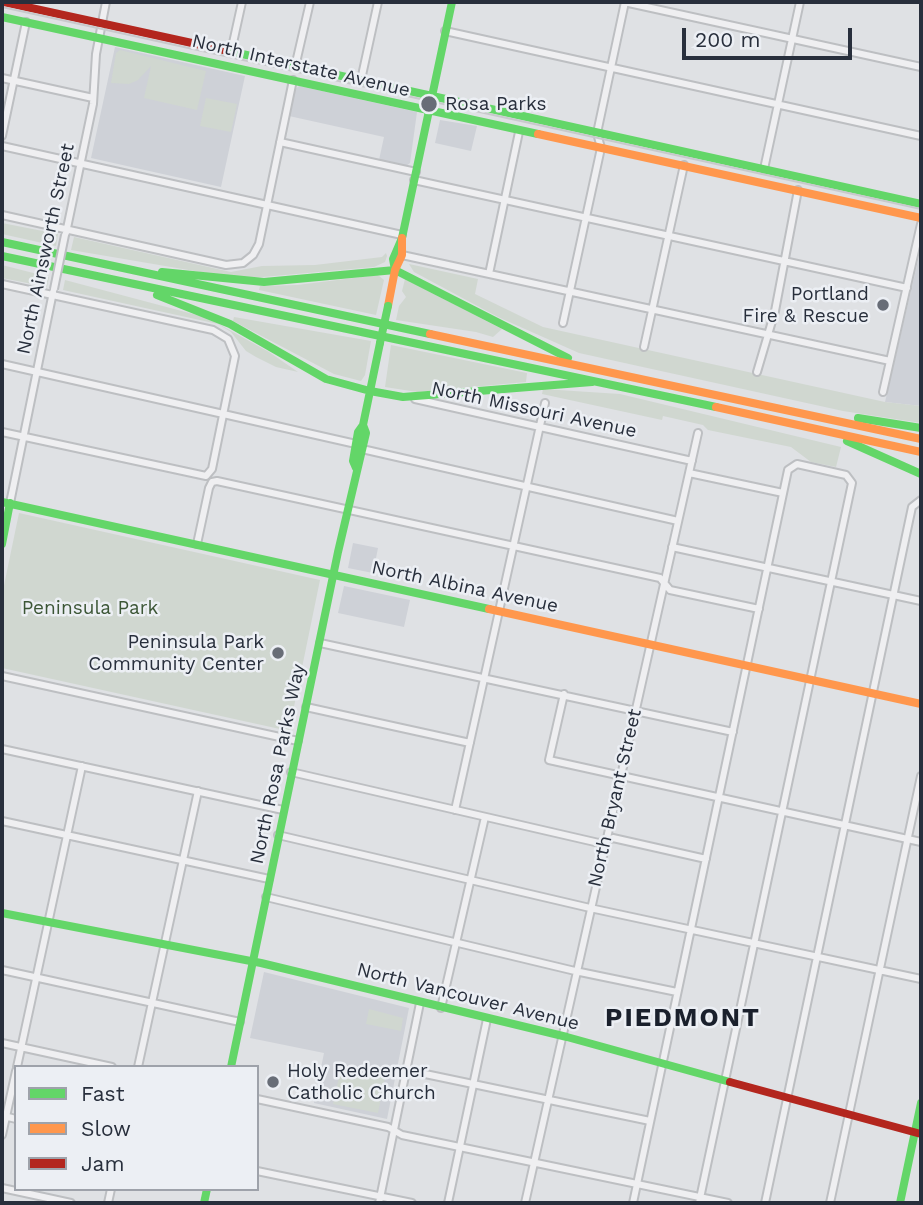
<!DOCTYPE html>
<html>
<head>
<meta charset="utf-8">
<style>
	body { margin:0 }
	#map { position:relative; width:923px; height:1205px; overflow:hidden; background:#dfe1e4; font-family:"Work Sans",sans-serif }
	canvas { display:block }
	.frame { position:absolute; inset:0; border:4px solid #282f3c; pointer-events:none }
	.legend { position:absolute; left:14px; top:1065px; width:245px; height:126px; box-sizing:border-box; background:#eceff4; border:2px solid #9ea2aa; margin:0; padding:9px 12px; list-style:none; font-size:21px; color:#282f3c }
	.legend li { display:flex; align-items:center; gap:14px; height:35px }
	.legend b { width:35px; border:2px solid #9ea2aa }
	.scale { position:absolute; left:682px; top:28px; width:170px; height:32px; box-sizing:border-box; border:4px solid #282f3c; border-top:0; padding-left:9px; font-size:21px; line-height:24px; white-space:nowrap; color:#282f3c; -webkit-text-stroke:5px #eceff4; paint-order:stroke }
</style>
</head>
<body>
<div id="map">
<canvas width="923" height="1205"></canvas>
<div class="frame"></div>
<ul class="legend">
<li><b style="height:9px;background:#63d668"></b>Fast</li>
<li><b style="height:9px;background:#ff974d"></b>Slow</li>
<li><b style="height:9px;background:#b3261e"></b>Jam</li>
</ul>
<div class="scale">200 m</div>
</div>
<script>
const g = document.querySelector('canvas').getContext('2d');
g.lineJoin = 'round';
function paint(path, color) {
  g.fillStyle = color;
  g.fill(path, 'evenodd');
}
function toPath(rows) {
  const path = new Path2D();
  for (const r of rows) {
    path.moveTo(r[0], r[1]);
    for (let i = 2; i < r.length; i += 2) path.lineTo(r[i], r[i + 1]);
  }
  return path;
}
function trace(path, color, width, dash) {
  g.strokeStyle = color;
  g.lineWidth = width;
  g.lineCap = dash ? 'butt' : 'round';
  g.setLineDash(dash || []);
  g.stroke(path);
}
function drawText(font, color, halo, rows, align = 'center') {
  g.font = font + ' "Work Sans",sans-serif';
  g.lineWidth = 5;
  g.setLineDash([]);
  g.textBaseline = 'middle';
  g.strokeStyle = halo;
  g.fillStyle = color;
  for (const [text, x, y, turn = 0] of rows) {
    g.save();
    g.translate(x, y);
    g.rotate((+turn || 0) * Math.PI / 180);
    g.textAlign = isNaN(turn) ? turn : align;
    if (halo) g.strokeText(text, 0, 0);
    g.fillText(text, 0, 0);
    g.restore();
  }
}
const built = toPath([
	[115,47,245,76,221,187,91,158],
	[299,86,417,112,410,163,406,166,379,160,384,137,289,116,294,90],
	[440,120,477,126,471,151,435,143],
	[921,248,921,406,885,402],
	[353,543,378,548,373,573,348,568],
	[344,586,410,600,404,627,338,613],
	[264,972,409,1008,387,1119,314,1103,324,1053,250,1038]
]);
const green = toPath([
	[120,50,206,71,197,110,144,98,151,66,138,80,129,84,111,83,116,53],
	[206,98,237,104,231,132,200,126],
	[2,223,58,234,56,246,2,234],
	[74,237,231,272,262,266,315,265,382,257,386,253,387,256,385,262,374,267,252,278,224,276,71,250],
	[409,264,478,279,475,294,543,327,885,402,921,406,921,423,843,411,579,353,498,317,414,272],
	[2,265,49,277,47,287,2,278],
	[378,275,384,280,376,315,259,290,260,286,297,285],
	[405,279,502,329,493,337,476,332,396,320,399,306,406,297,402,291],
	[65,280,208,318,269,352,298,372,276,367,256,357,246,351,231,332,218,324,63,290],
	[234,317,371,341,365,375,361,381,334,374,233,321],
	[391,345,527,373,526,382,417,392,385,387],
	[543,389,620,394,841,447,836,467,811,462,791,447,708,430,703,425,663,416,662,420,542,394],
	[19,513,320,580,289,731,2,668,2,595],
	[369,1009,403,1018,401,1031,366,1024],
	[341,1068,385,1078,378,1113,333,1104]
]);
const street = toPath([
	[624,2,921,67],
	[445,31,921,136],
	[231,52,242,2],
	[295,67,310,2],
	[2,78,93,98],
	[361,80,378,2],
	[2,136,26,22],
	[280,142,416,172],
	[2,146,402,235],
	[764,169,800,2],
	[414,180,907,288],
	[2,215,226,265,243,263,253,255,259,244,293,80],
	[66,233,93,104,96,54,106,2],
	[402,255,890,361],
	[489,274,519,132],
	[2,284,213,330,228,339,235,356,212,469,206,476,2,432],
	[563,323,601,148,597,133,625,2],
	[644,347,684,165],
	[2,364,356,444],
	[757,372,775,311,798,190],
	[883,392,921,224],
	[415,399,692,461],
	[362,449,678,521],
	[689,473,783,493],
	[10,503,53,292],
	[197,544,209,488,212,482,217,481,660,578,670,590,759,609],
	[672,547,921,601],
	[320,643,733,732],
	[2,676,298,741],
	[564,694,549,760,921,842],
	[306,707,470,743],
	[2,749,283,810],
	[291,772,599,843,613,838,706,859],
	[455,810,545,403],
	[2,821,269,879],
	[278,835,590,908,921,979],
	[266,897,575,971,677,992],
	[2,970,240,1022],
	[441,1008,485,817],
	[2,1043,112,1067],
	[17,1067,82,766],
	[138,1067,198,791],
	[406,1070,650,1121],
	[257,1099,388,1127,402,1135,728,1203],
	[4,1116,16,1119],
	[2,1135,16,1071],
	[257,1171,412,1203],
	[2,1188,71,1203],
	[108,1203,111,1189],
	[379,1203,420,1003],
	[448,1203,487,1019],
	[525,1203,698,433],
	[633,1203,788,470,797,464,846,475,852,483,699,1203],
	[765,1203,912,507,921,500],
	[830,1203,921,776]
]);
const fast = toPath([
	[2,17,538,134],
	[224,50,921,204],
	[2,242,430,334],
	[2,256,716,407],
	[395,270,393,259,402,238,452,2],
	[162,272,264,282,395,270,568,358],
	[157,295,230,324,326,379,370,391],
	[370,391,403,397],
	[403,397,592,382],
	[858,418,921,428],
	[847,441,921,474],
	[356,468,353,461,358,432,363,425,380,343],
	[2,502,489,609],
	[2,544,10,503],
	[2,913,261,963,567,1037,730,1082],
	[231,1067,338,552,366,433,363,425],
	[204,1203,207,1189],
	[900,1203,921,1103]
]);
const slow = toPath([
	[538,134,921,218],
	[388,306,395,270,402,255,402,238],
	[430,334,921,439],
	[716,407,921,452],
	[489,609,921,704]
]);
const jam = toPath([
	[4,2,224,50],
	[730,1082,921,1134]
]);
const tram = toPath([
	[2,7,921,209]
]);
const streetBridge = toPath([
	[54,289,65,235]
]);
const fastBridge = toPath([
	[380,343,388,306]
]);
const markers = [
	[429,104,9,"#686d77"],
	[883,305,7,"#686d77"],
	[278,653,7,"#686d77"],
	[273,1082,7,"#686d77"]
];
const streetNames = [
	["North Interstate Avenue",301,66,13],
	["North Ainsworth Street",46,249,-78],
	["North Missouri Avenue",534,410,12],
	["North Albina Avenue",465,587,12],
	["North Rosa Parks Way",278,764,-78],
	["North Bryant Street",615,798,-77],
	["North Vancouver Avenue",468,997,14]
];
const poiNames = [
	["Rosa Parks",445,104],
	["Portland",869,294,"right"],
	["Fire & Rescue",869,316,"right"],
	["Peninsula Park",264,642,"right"],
	["Community Center",264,664,"right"],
	["Holy Redeemer",287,1071],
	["Catholic Church",287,1093]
];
const parkNames = [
	["Peninsula Park",90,608]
];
const districtNames = [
	["PIEDMONT",683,1018]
];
paint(built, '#ced1d7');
paint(green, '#d0d7d0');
trace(street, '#bdbfc2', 10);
trace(street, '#efeff1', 6);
trace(fast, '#63d668', 8);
trace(slow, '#ff974d', 8);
trace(jam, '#b3261e', 8);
trace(tram, '#c8c9cc', 2);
trace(streetBridge, '#bdbfc2', 10, []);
trace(streetBridge, '#efeff1', 6);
trace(fastBridge, '#63d668', 8);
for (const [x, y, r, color] of markers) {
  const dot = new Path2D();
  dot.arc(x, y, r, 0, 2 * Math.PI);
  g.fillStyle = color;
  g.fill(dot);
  trace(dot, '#eceff4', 2.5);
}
drawText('19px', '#282f3c', '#eceff4', streetNames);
drawText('19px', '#282f3c', '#eceff4', poiNames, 'left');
drawText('19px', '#3c5636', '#eceff4', parkNames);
g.letterSpacing = '2px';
drawText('bold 26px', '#1a202c', '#eceff4', districtNames);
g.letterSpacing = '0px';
</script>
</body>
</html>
